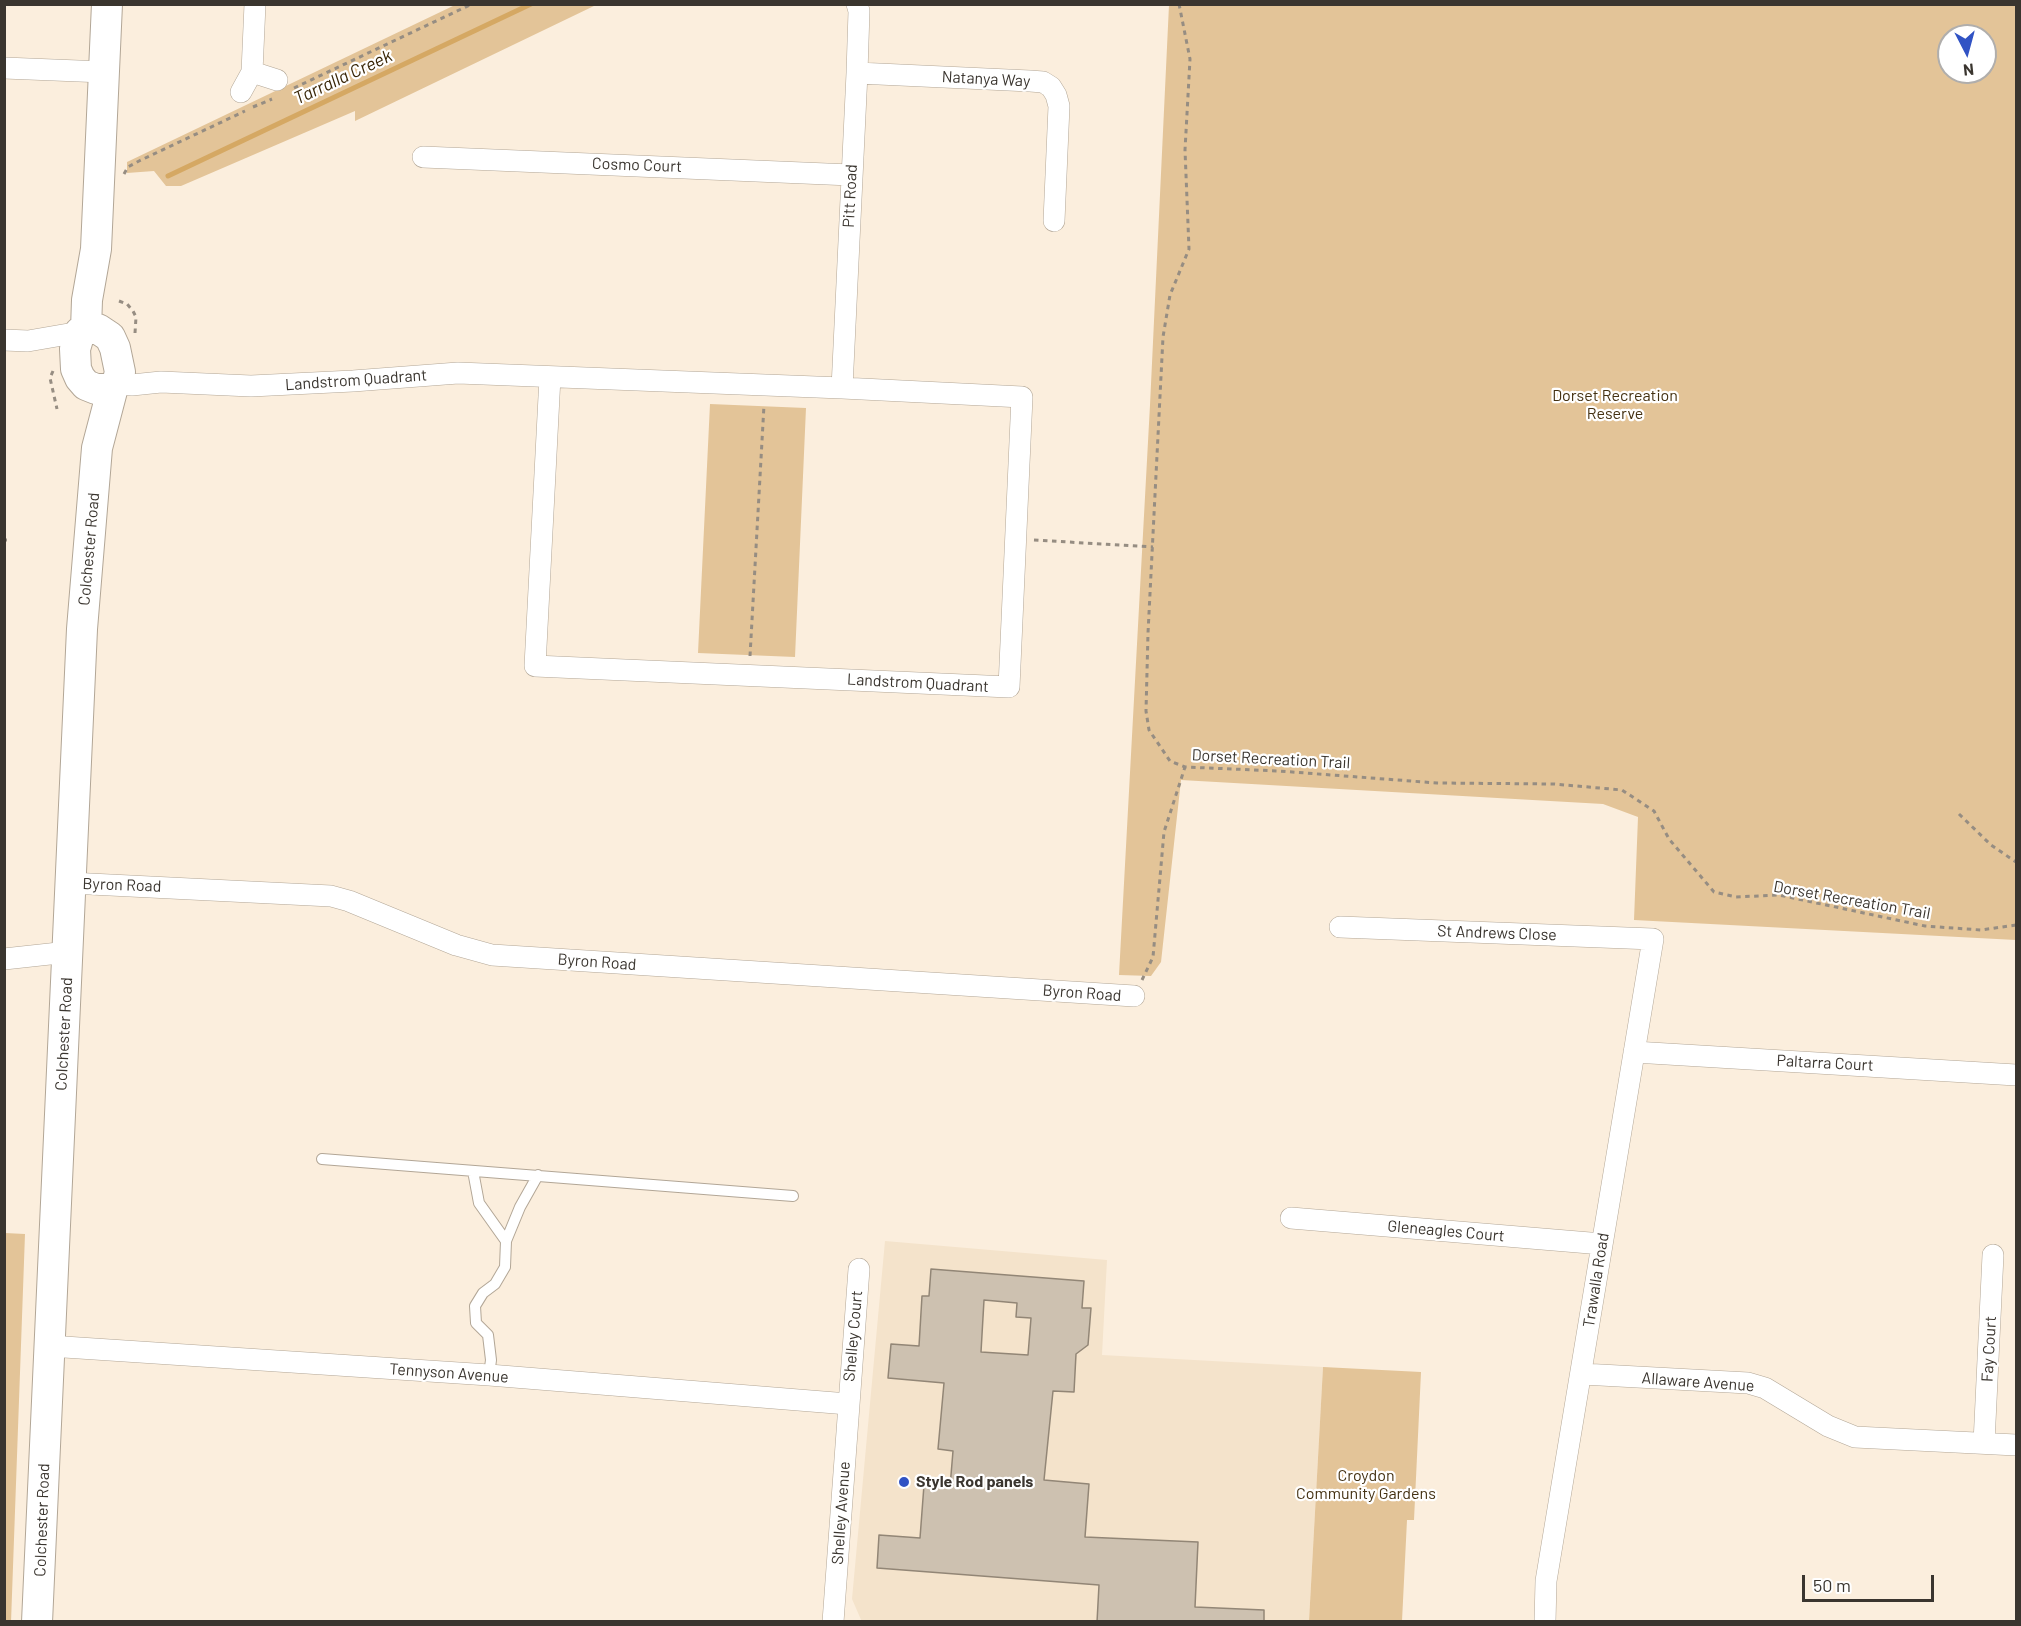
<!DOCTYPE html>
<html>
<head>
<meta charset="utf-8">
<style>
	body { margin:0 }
	#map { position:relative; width:2021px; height:1626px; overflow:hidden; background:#fbeedd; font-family:Barlow,sans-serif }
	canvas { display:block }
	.frame { position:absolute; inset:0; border:6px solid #3a352f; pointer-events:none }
	.north { position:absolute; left:1937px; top:24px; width:60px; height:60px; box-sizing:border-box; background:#fff; border:2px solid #b0aeac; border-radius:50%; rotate:174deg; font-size:16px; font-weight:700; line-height:24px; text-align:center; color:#3a352f }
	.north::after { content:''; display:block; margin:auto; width:21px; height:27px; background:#3153c4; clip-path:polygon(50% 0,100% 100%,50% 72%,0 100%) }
	.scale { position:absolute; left:1802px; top:1575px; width:132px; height:27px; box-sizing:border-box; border:3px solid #3a352f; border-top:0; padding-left:8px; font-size:18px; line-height:21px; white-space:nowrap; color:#3a352f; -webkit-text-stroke:4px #fff; paint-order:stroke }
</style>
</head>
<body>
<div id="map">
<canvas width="2021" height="1626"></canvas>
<div class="frame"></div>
<div class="north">N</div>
<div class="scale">50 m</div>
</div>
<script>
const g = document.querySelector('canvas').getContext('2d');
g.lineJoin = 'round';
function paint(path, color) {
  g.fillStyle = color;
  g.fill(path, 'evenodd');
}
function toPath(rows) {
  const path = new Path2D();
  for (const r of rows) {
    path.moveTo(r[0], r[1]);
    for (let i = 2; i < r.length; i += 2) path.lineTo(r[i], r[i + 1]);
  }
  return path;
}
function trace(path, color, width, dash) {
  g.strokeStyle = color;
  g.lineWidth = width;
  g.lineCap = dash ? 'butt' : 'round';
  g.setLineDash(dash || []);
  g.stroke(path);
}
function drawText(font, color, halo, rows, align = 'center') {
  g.font = font + ' Barlow,sans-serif';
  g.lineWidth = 4.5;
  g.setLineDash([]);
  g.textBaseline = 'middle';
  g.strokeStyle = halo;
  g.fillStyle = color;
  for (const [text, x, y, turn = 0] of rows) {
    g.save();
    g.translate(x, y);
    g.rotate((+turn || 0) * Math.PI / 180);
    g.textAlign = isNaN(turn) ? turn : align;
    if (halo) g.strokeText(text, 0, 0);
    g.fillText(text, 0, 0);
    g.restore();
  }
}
const built = toPath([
	[885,1241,1107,1260,1102,1355,1323,1367,1309,1621,862,1622,852,1599]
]);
const green = toPath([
	[455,5,596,5,355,121,355,111,181,186,166,186,154,171,127,173,127,162],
	[1169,5,2016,5,2016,940,1634,920,1638,817,1603,804,1181,780,1161,962,1151,976,1119,975,1150,405],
	[1949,36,1985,36,1985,72,1949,72],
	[710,404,806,408,795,657,698,653],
	[5,1233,25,1234,11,1622,4,1621],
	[1323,1367,1421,1372,1414,1520,1407,1520,1402,1621,1309,1621]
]);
const stream = toPath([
	[168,176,531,4]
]);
const building = toPath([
	[931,1269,1084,1281,1082,1308,1091,1308,1088,1345,1076,1354,1074,1392,1053,1391,1044,1480,1089,1484,1085,1537,1198,1542,1195,1607,1264,1610,1264,1622,1097,1622,1099,1585,877,1568,879,1535,920,1538,924,1485,950,1487,953,1451,938,1449,944,1383,888,1378,891,1344,919,1346,922,1296,929,1296,931,1269],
	[984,1300,1017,1303,1016,1317,1031,1318,1028,1355,981,1352,984,1300]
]);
const path = toPath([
	[1179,4,1190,59,1185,150,1189,249,1170,295,1163,337,1148,633,1146,711,1149,730,1170,761,1185,767,1279,771,1437,783,1554,784,1622,790,1654,811,1669,839,1714,892,1736,897,1779,895,1925,926,1981,930,2016,925],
	[294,88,472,4],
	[253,107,272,99],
	[124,174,128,167,139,161,245,111],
	[119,301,127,304,133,311,136,317,135,333],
	[53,371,50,378,57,409],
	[4,540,7,540],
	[1034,540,1153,547],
	[750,656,764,405],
	[1959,814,1991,845,2016,862],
	[1142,980,1153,957,1164,832,1185,767]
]);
const service = toPath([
	[322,1159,793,1196],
	[473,1171,479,1203,506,1241],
	[489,1375,491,1360,488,1335,476,1323,475,1306,483,1293,495,1284,505,1267,506,1241,520,1207,538,1175]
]);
const minor = toPath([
	[4,68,104,72],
	[252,72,255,4],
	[857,73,1030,81,1043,82,1051,87,1056,95,1059,106,1054,221],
	[241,92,252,72,277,80],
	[423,157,851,175],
	[4,340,28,341,80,332],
	[116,384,132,385,161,382,251,386,353,381,458,373,842,388,1022,397,1009,687,535,666,550,377],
	[842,388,857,73,859,11,857,4],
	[70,883,331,896,349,901,456,945,492,955,1134,996],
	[1340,927,1653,939,1546,1581,1545,1622],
	[4,959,68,952],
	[1634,1052,2016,1075],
	[1291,1218,1602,1244],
	[49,1346,489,1375,848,1404],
	[1582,1374,1748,1383,1765,1388,1828,1426,1855,1437,2016,1445],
	[1984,1443,1993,1255],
	[833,1622,859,1269]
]);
const secondary = toPath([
	[86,329,87,300,96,249,107,4],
	[86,329,98,329,110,337,115,348,120,372,118,380,113,387,105,389,96,389,86,385,80,378,76,369,75,349,80,332,86,329],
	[37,1622,82,629,97,448,113,387]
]);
const markers = [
	[904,1482,6,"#3153c4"]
];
const streetNames = [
	["Natanya Way",986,79,3],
	["Cosmo Court",637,165,2],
	["Pitt Road",850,196,-87],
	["Landstrom Quadrant",356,380,-4],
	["Colchester Road",89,549,-85],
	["Landstrom Quadrant",918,683,3],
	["Dorset Recreation Trail",1271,759,3],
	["Byron Road",122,885,2],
	["Dorset Recreation Trail",1852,900,10],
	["St Andrews Close",1497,933,2],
	["Byron Road",597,962,4],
	["Byron Road",1082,993,4],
	["Colchester Road",64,1034,-87],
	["Paltarra Court",1825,1063,3],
	["Gleneagles Court",1446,1231,5],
	["Trawalla Road",1596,1280,-81],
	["Shelley Court",853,1336,-85],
	["Fay Court",1989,1349,-87],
	["Tennyson Avenue",449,1373,4],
	["Allaware Avenue",1698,1382,4],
	["Shelley Avenue",841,1513,-86],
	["Colchester Road",42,1520,-88]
];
const parkNames = [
	["Dorset Recreation",1615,396],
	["Reserve",1615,414],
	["Croydon",1366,1476],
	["Community Gardens",1366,1494]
];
const poiNames = [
	["Style Rod panels",916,1482]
];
const waterNames = [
	["Tarralla Creek",343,77,-25]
];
paint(built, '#f4e3cb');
paint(green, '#e3c498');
trace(stream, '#d5a863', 5);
paint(building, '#cdc1b0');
trace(building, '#928676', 1.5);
trace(service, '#b2a696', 12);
trace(minor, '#b2a696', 22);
trace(secondary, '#b2a696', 32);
trace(path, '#968d82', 3, [4.5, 4.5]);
trace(service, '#fff', 10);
trace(minor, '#fff', 21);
trace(secondary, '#fff', 30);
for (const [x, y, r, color] of markers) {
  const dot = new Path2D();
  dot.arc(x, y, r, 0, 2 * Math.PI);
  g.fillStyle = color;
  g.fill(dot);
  trace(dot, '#fff', 2);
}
drawText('16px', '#3a352f', '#fff', streetNames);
drawText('16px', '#443112', '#fff', parkNames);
drawText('bold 16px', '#3a352f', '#fff', poiNames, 'left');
drawText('italic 18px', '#382506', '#fff', waterNames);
</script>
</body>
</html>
